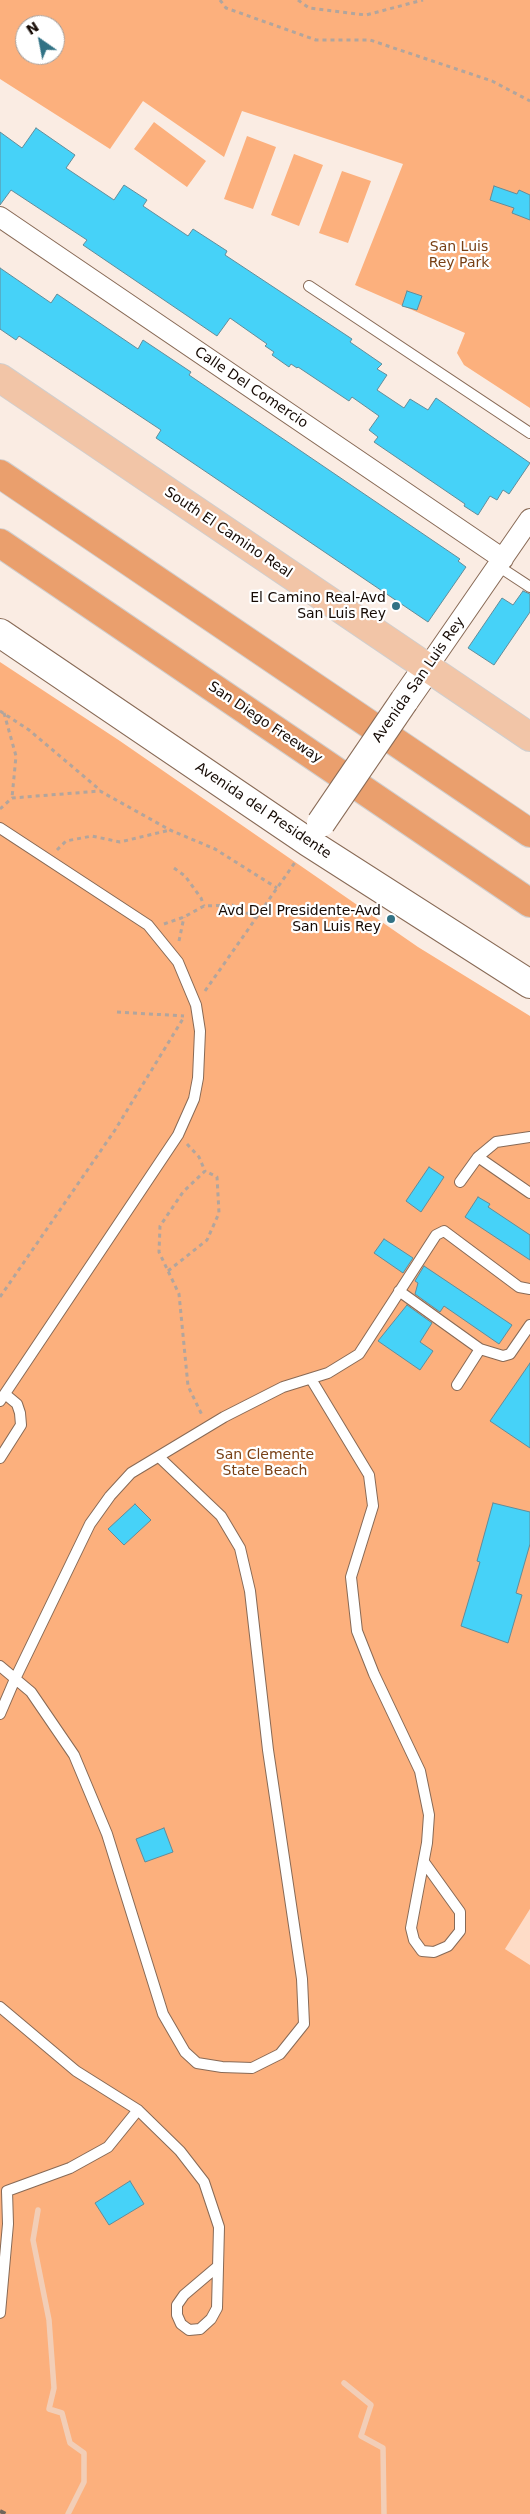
<!DOCTYPE html>
<html>
<head>
<meta charset="utf-8">
<style>
	body { margin:0 }
	#map { position:relative; width:530px; height:2514px; overflow:hidden; background:#faece3; font-family:"DejaVu Sans",sans-serif }
	canvas { display:block }
	.north { position:absolute; left:15px; top:15px; width:50px; height:50px; box-sizing:border-box; background:#fff; border:1px solid #a19d9b; border-radius:50%; rotate:327deg; font-size:14px; font-weight:700; line-height:20px; text-align:center; color:#150a04 }
	.north::after { content:''; display:block; margin:auto; width:18px; height:22px; background:#317285; clip-path:polygon(50% 0,100% 100%,50% 72%,0 100%) }
</style>
</head>
<body>
<div id="map">
<canvas width="530" height="2514"></canvas>
<div class="north">N</div>
</div>
<script>
const g = document.querySelector('canvas').getContext('2d');
g.lineJoin = 'round';
function paint(path, color) {
  g.fillStyle = color;
  g.fill(path, 'evenodd');
}
function toPath(rows) {
  const path = new Path2D();
  for (const r of rows) {
    path.moveTo(r[0], r[1]);
    for (let i = 2; i < r.length; i += 2) path.lineTo(r[i], r[i + 1]);
  }
  return path;
}
function trace(path, color, width, dash) {
  g.strokeStyle = color;
  g.lineWidth = width;
  g.lineCap = dash ? 'butt' : 'round';
  g.setLineDash(dash || []);
  g.stroke(path);
}
function drawText(font, color, halo, rows, align = 'center') {
  g.font = font + ' "DejaVu Sans",sans-serif';
  g.lineWidth = 4.5;
  g.setLineDash([]);
  g.textBaseline = 'middle';
  g.strokeStyle = halo;
  g.fillStyle = color;
  for (const [text, x, y, turn = 0] of rows) {
    g.save();
    g.translate(x, y);
    g.rotate((+turn || 0) * Math.PI / 180);
    g.textAlign = isNaN(turn) ? turn : align;
    if (halo) g.strokeText(text, 0, 0);
    g.fillText(text, 0, 0);
    g.restore();
  }
}
const built = toPath([
	[530,1909,530,1965,505,1949]
]);
const green = toPath([
	[0,0,530,0,530,408,464,365,457,353,465,333,355,285,403,164,242,111,224,157,143,101,110,149,0,79],
	[25,25,55,25,55,55,25,55],
	[154,122,206,161,187,187,134,149],
	[247,136,276,147,253,209,224,199],
	[294,154,323,165,299,226,271,215],
	[342,171,371,181,348,243,319,233],
	[0,662,120,741,418,947,530,1016,530,1909,505,1949,530,1965,530,2514,0,2514]
]);
const stream = toPath([
	[38,2210,33,2240,49,2320,54,2388,49,2409,62,2413,70,2443,84,2453,84,2482,68,2514],
	[344,2383,371,2405,361,2436,383,2448,384,2514]
]);
const building = toPath([
	[36,128,75,155,66,168,114,200,124,185,147,200,143,206,188,236,193,229,227,251,225,255,352,339,350,342,382,364,377,369,387,375,377,390,404,408,410,399,428,410,436,398,530,463,509,494,503,490,497,500,490,496,478,515,464,506,465,504,374,442,378,437,369,430,379,416,352,397,349,401,298,367,297,368,291,364,289,367,272,355,274,352,265,346,267,344,230,318,217,336,83,245,87,240,11,190,0,205,0,132,22,148,36,128],
	[494,186,517,194,519,190,530,195,530,220,512,213,514,208,490,200,494,186],
	[0,268,51,303,57,294,138,349,143,340,191,372,189,375,460,559,458,561,466,567,428,622,156,438,161,430,19,336,16,340,0,329,0,268],
	[407,291,422,296,417,310,402,306,407,291],
	[523,591,530,594,530,612,494,665,468,648,502,598,513,605,523,591],
	[429,1167,444,1177,421,1212,406,1201,429,1167],
	[478,1197,490,1204,488,1207,530,1235,530,1260,465,1217,478,1197],
	[384,1239,413,1258,403,1273,374,1253,384,1239],
	[424,1266,512,1325,499,1344,444,1306,440,1312,415,1294,418,1283,415,1281,424,1266],
	[407,1305,432,1323,420,1342,433,1351,420,1370,378,1341,407,1305],
	[530,1363,530,1448,490,1421,530,1363],
	[493,1503,530,1512,530,1544,516,1593,522,1595,508,1643,461,1626,480,1562,477,1561,493,1503],
	[135,1504,151,1520,124,1545,108,1529,135,1504],
	[164,1828,173,1852,145,1862,136,1839,164,1828],
	[130,2181,144,2204,109,2225,95,2203,130,2181]
]);
const path = toPath([
	[220,0,226,8,316,40,370,40,492,81,530,101],
	[298,0,309,8,366,15,423,0],
	[0,711,29,730,100,790],
	[4,713,16,756,12,798],
	[0,809,12,798,100,791,170,830,215,849,277,888],
	[57,850,66,841,92,836,120,842,170,830],
	[174,868,185,876,201,898,204,906],
	[164,924,184,917,204,906,232,905,256,918],
	[179,941,184,917],
	[205,991,296,861],
	[117,1012,184,1016],
	[187,1144,199,1157,205,1171,183,1192,160,1226,159,1252,179,1294,188,1386,202,1415],
	[168,1271,207,1240,219,1213,217,1177,205,1171],
	[0,1297,115,1130,184,1017]
]);
const lane = toPath([
	[309,286,530,433],
	[498,566,530,587],
	[0,828,148,925,178,962,196,1005,200,1031,198,1078,194,1099,178,1135,0,1401],
	[478,1157,530,1193],
	[460,1182,478,1157,496,1142,530,1137],
	[399,1291,480,1349],
	[311,1379,369,1475,373,1506,351,1577,357,1631,374,1674,420,1771,429,1815,427,1843,411,1928,414,1940,422,1951,434,1952,448,1946,460,1931,460,1912,424,1862],
	[457,1385,480,1349,503,1356,510,1354,530,1325],
	[0,1458,21,1425,20,1413,17,1404,5,1394],
	[0,1666,31,1692,74,1755,107,1834,163,2014,185,2052,197,2063,222,2067,252,2068,280,2054,304,2024,302,1979,268,1750,250,1591,240,1548,221,1516,159,1457],
	[0,1714,15,1679,90,1524,110,1496,131,1473,224,1417,283,1387,328,1373,359,1354,436,1235,444,1231,519,1287,530,1289],
	[0,2007,76,2071,138,2110,180,2151,204,2182,219,2227,217,2308,211,2319,200,2329,189,2330,181,2324,177,2315,177,2305,184,2295,217,2267],
	[0,2313,8,2224,7,2191,70,2168,108,2147,138,2110]
]);
const street = toPath([
	[0,217,503,559],
	[427,668,530,519]
]);
const secondary = toPath([
	[0,633,308,842,530,984],
	[404,701,427,668]
]);
const primary = toPath([
	[0,378,530,737]
]);
const highway = toPath([
	[0,474,530,833],
	[0,543,530,903]
]);
const rail = toPath([
	[0,2511,6,2514]
]);
const secondaryBridge = toPath([
	[321,823,404,701]
]);
const markers = [
	[396,606,5,"#317285"],
	[391,919,5,"#317285"]
];
const parkNames = [
	["San Luis",459,247],
	["Rey Park",459,263],
	["San Clemente",265,1455],
	["State Beach",265,1471]
];
const streetNames = [
	["Calle Del Comercio",251,388,34],
	["South El Camino Real",228,533,34],
	["Avenida San Luis Rey",419,680,-55],
	["San Diego Freeway",265,723,34],
	["Avenida del Presidente",263,811,34]
];
const poiNames = [
	["El Camino Real-Avd",386,598],
	["San Luis Rey",386,614],
	["Avd Del Presidente-Avd",381,911],
	["San Luis Rey",381,927]
];
paint(built, '#fedcc7');
paint(green, '#fcb07d');
trace(stream, '#f2ceb7', 5.5);
paint(building, '#46d2f8');
trace(building, '#638c99', 1);
trace(lane, '#886a56', 12);
trace(street, '#886a56', 22);
trace(secondary, '#886a56', 30);
trace(primary, '#d0cecd', 30);
trace(highway, '#d0cecd', 30);
trace(path, '#b2a59d', 3, [4, 4]);
trace(lane, '#fff', 10);
trace(street, '#fff', 20);
trace(secondary, '#fff', 28);
trace(primary, '#f2c5a7', 28);
trace(highway, '#ea9f6d', 28);
trace(rail, '#71655d', 4, [6, 6]);
trace(secondaryBridge, '#886a56', 30, []);
trace(secondaryBridge, '#fff', 28);
for (const [x, y, r, color] of markers) {
  const dot = new Path2D();
  dot.arc(x, y, r, 0, 2 * Math.PI);
  g.fillStyle = color;
  g.fill(dot);
  trace(dot, '#fff', 2);
}
drawText('14px', '#784015', '#fff', parkNames);
drawText('14px', '#150a04', '#fff', streetNames);
drawText('14px', '#150a04', '#fff', poiNames, 'right');
</script>
</body>
</html>
